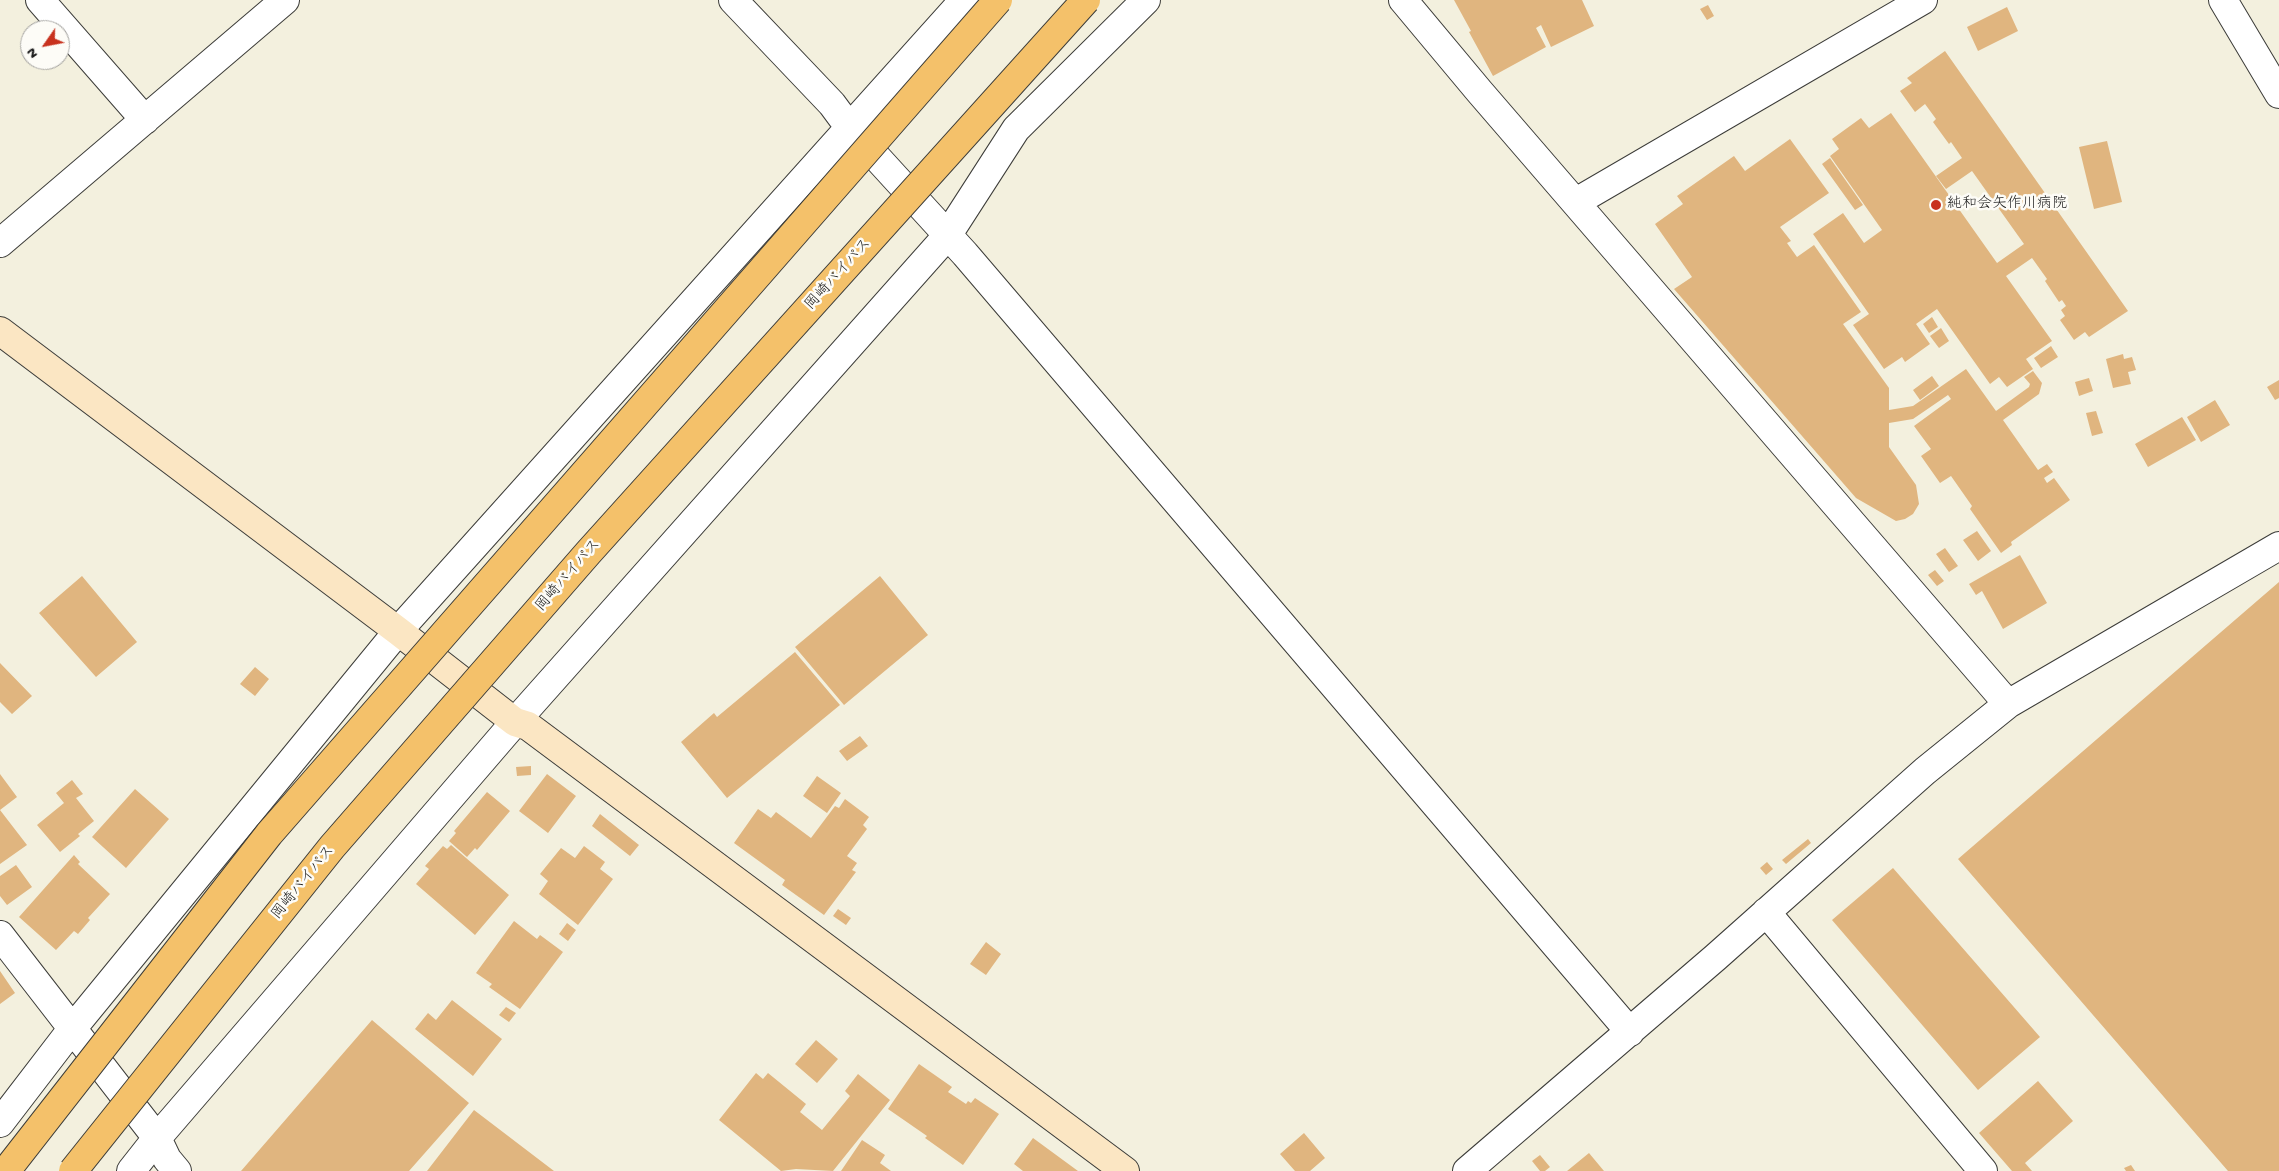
<!DOCTYPE html>
<html>
<head>
<meta charset="utf-8">
<style>
	body { margin:0 }
	#map { position:relative; width:2279px; height:1171px; overflow:hidden; background:#f3f0de; font-family:"Gochi Hand",sans-serif }
	canvas { display:block }
	.north { position:absolute; left:20px; top:20px; width:50px; height:50px; box-sizing:border-box; background:#fdfcf7; border:1px solid #a3a29f; border-radius:50%; rotate:237deg; font-size:14px; font-weight:700; line-height:20px; text-align:center; color:#1c1c1c }
	.north::after { content:''; display:block; margin:auto; width:18px; height:22px; background:#c8321e; clip-path:polygon(50% 0,100% 100%,50% 72%,0 100%) }
</style>
</head>
<body>
<div id="map">
<canvas width="2279" height="1171"></canvas>
<div class="north">N</div>
</div>
<script>
const g = document.querySelector('canvas').getContext('2d');
g.lineJoin = 'round';
function paint(path, color) {
  g.fillStyle = color;
  g.fill(path, 'evenodd');
}
function toPath(rows) {
  const path = new Path2D();
  for (const r of rows) {
    path.moveTo(r[0], r[1]);
    for (let i = 2; i < r.length; i += 2) path.lineTo(r[i], r[i + 1]);
  }
  return path;
}
function trace(path, color, width, dash) {
  g.strokeStyle = color;
  g.lineWidth = width;
  g.lineCap = dash ? 'butt' : 'round';
  g.setLineDash(dash || []);
  g.stroke(path);
}
function drawText(font, color, halo, rows, align = 'center') {
  g.font = font + ' "Gochi Hand","Klee One",sans-serif';
  g.lineWidth = 5;
  g.setLineDash([]);
  g.textBaseline = 'middle';
  g.strokeStyle = halo;
  g.fillStyle = color;
  for (const [text, x, y, turn = 0] of rows) {
    g.save();
    g.translate(x, y);
    g.rotate((+turn || 0) * Math.PI / 180);
    g.textAlign = isNaN(turn) ? turn : align;
    if (halo) g.strokeText(text, 0, 0);
    g.fillText(text, 0, 0);
    g.restore();
  }
}
const building = toPath([
	[1454,0,1582,0,1594,26,1551,47,1541,25,1536,28,1546,47,1493,76,1469,32,1471,31],
	[1708,5,1714,16,1707,20,1700,9],
	[2007,7,2018,31,1978,51,1967,27],
	[1945,51,2128,311,2089,337,2085,332,2074,340,2060,320,2065,316,2061,310,2066,306,2062,300,2059,302,2045,281,2047,279,2032,258,2006,276,2052,341,2026,359,2033,369,2007,387,1999,377,1990,384,1937,309,1916,324,1930,344,1905,362,1902,357,1884,369,1853,325,1869,314,1813,234,1843,213,1864,243,1882,230,1830,156,1839,149,1832,139,1861,118,1869,128,1891,113,1997,263,2024,244,1972,171,1946,189,1936,176,1962,158,1951,142,1949,144,1933,122,1936,119,1925,104,1915,112,1900,91,1912,83,1907,78],
	[1790,139,1829,193,1780,227,1791,241,1787,243,1797,257,1814,245,1861,312,1843,324,1889,388,1889,410,1913,406,1966,369,1996,411,2029,387,2030,384,2024,377,2033,371,2042,383,2039,394,2003,420,2038,470,2047,464,2053,472,2044,478,2047,483,2054,478,2070,500,2011,542,2012,545,2001,553,1970,509,1972,506,1951,476,1940,483,1921,456,1931,449,1914,426,1951,399,1948,395,1913,419,1889,423,1889,447,1916,485,1919,504,1913,514,1905,519,1896,521,1856,498,1674,289,1692,277,1655,224,1683,204,1677,196,1734,156,1745,171],
	[2107,141,2122,202,2094,209,2079,147],
	[1830,158,1863,205,1855,210,1822,164],
	[1932,317,1938,327,1929,333,1923,324],
	[1941,328,1949,341,1939,348,1930,336],
	[2051,346,2058,357,2041,368,2034,358],
	[2123,354,2124,359,2132,357,2136,370,2128,372,2131,384,2113,388,2106,359],
	[1932,376,1939,386,1920,400,1913,390],
	[2089,378,2093,391,2079,396,2075,382],
	[2279,380,2279,398,2275,400,2267,387],
	[2215,400,2230,425,2201,442,2187,417],
	[2096,411,2103,433,2092,436,2086,413],
	[2182,417,2196,440,2148,467,2135,444],
	[1977,531,1991,551,1978,561,1963,540],
	[1945,548,1958,566,1949,572,1936,554],
	[2020,555,2047,603,2003,629,1982,591,1976,595,1969,584],
	[1935,570,1944,581,1937,586,1928,575],
	[82,576,137,642,96,677,39,613],
	[880,576,928,635,844,705,795,647],
	[2279,582,2279,1171,2228,1171,1958,859],
	[795,652,840,705,727,798,681,742,714,713,717,717],
	[0,663,32,696,12,714,0,702],
	[255,667,269,679,255,696,240,684],
	[860,736,868,746,847,761,839,751],
	[531,766,531,775,517,776,516,767],
	[0,774,17,797,0,810,27,845,0,864],
	[547,774,576,796,548,833,519,811],
	[817,776,841,793,827,813,803,796],
	[72,780,83,794,76,798,94,821,78,834,80,836,60,852,37,825,64,803,56,793],
	[135,789,169,819,126,868,92,837],
	[487,792,510,811,477,850,475,848,467,857,449,841,456,833,454,831],
	[845,799,869,817,863,825,867,829,847,856,857,863,852,870,856,872,824,915,782,885,785,880,734,843,758,809,771,818,776,812,811,838,835,806,839,808],
	[600,814,639,845,630,856,592,826],
	[1808,839,1811,843,1786,864,1782,860],
	[451,845,509,895,475,935,416,884,429,869,425,866,443,846,447,849],
	[584,846,605,862,600,869,613,879,578,925,539,894,548,881,540,874,561,848,575,858],
	[74,855,80,862,78,864,110,894,88,918,90,920,78,934,74,931,56,950,19,917],
	[1767,862,1773,869,1766,875,1760,868],
	[16,865,32,887,7,905,0,896,0,876],
	[1893,868,2040,1037,1978,1090,1832,920],
	[838,909,851,918,846,925,833,916],
	[514,921,537,939,540,935,563,952,520,1009,489,987,492,984,476,973],
	[567,923,576,930,568,941,559,934],
	[986,942,1001,954,986,975,970,964],
	[0,971,15,993,0,1004],
	[452,1000,502,1039,473,1076,415,1029,428,1013,436,1020],
	[506,1007,516,1013,509,1022,499,1015],
	[372,1020,469,1103,409,1171,241,1171],
	[816,1040,838,1059,817,1083,795,1064],
	[919,1064,952,1087,948,1092,966,1104,968,1101,971,1103,975,1098,999,1114,963,1165,925,1138,927,1136,888,1109],
	[756,1073,763,1079,768,1073,806,1104,800,1112,822,1130,850,1096,845,1091,858,1074,890,1100,833,1171,796,1169,781,1171,719,1120],
	[2038,1081,2073,1121,2025,1163,2032,1171,2012,1171,1979,1133],
	[474,1110,554,1171,427,1171],
	[1304,1133,1325,1158,1310,1171,1295,1171,1280,1154],
	[1033,1138,1078,1171,1023,1171,1014,1164],
	[862,1140,885,1155,880,1163,891,1171,841,1171],
	[1589,1153,1604,1171,1567,1171],
	[1540,1155,1550,1167,1545,1171,1540,1171,1532,1161],
	[2131,1165,2135,1171,2126,1171,2124,1168]
]);
const street = toPath([
	[40,0,145,120],
	[733,0,832,104,849,127,965,254,1630,1032],
	[1403,0,1479,91,2008,704],
	[2223,0,2279,94],
	[1576,202,1923,0],
	[0,243,285,0],
	[1766,912,1983,1171],
	[0,935,157,1138,167,1159,177,1171],
	[0,1123,72,1029,398,631,964,0],
	[131,1171,157,1138,515,722,947,236,1016,129,1146,0],
	[1467,1171,1716,957,1925,771,2008,704,2279,546]
]);
const secondary = toPath([
	[0,331,398,631,515,722,528,726,1125,1171]
]);
const highwayBridge = toPath([
	[6,1171,269,834,998,0],
	[73,1171,332,847,588,553,1086,0]
]);
const markers = [
	[1936,205,6,"#c8321e"]
];
const poiNames = [
	["純和会矢作川病院",1947,205]
];
const streetNames = [
	["岡崎バイパス",839,275,-48],
	["岡崎バイパス",569,576,-49],
	["岡崎バイパス",304,883,-51]
];
paint(building, '#e0b57f');
trace(street, '#3c3c39', 30);
trace(secondary, '#3c3c39', 30);
trace(street, '#fff', 28);
trace(secondary, '#fbe6c3', 28);
trace(highwayBridge, '#3c3c39', 30, []);
trace(highwayBridge, '#f4c16a', 28);
for (const [x, y, r, color] of markers) {
  const dot = new Path2D();
  dot.arc(x, y, r, 0, 2 * Math.PI);
  g.fillStyle = color;
  g.fill(dot);
  trace(dot, '#fdfcf7', 2);
}
drawText('15px', '#1c1c1c', '#fdfcf7', poiNames, 'left');
drawText('15px', '#1c1c1c', '#fdfcf7', streetNames);
</script>
</body>
</html>
